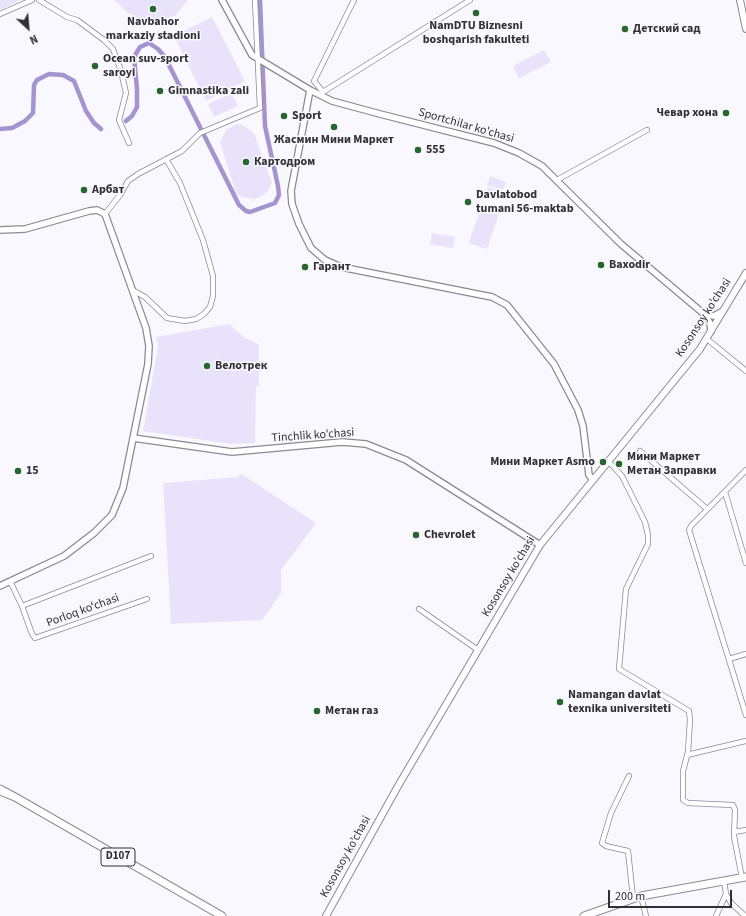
<!DOCTYPE html>
<html>
<head>
<meta charset="utf-8">
<style>
	body { margin:0 }
	#map { position:relative; width:746px; height:916px; overflow:hidden; background:#f9f8fe; font-family:"Source Sans 3",sans-serif }
	canvas { display:block }
	.north { position:absolute; left:8px; top:8px; width:40px; height:40px; -webkit-text-stroke:3px #f9f8fe; paint-order:stroke; rotate:154deg; font-size:11px; font-weight:700; line-height:16px; text-align:center; color:#313034 }
	.north::after { content:''; display:block; margin:auto; width:14px; height:18px; background:#313034; clip-path:polygon(50% 0,100% 100%,50% 72%,0 100%) }
	.scale { position:absolute; left:608px; top:890px; width:124px; height:18px; box-sizing:border-box; border:2px solid #313034; border-top:0; padding-left:5px; font-size:12px; line-height:14px; white-space:nowrap; color:#313034; -webkit-text-stroke:3px #f9f8fe; paint-order:stroke }
</style>
</head>
<body>
<div id="map">
<canvas width="746" height="916"></canvas>
<div class="north">N</div>
<div class="scale">200 m</div>
</div>
<script>
const g = document.querySelector('canvas').getContext('2d');
g.lineJoin = 'round';
function paint(path, color) {
  g.fillStyle = color;
  g.fill(path, 'evenodd');
}
function toPath(rows) {
  const path = new Path2D();
  for (const r of rows) {
    path.moveTo(r[0], r[1]);
    for (let i = 2; i < r.length; i += 2) path.lineTo(r[i], r[i + 1]);
  }
  return path;
}
function trace(path, color, width, dash) {
  g.strokeStyle = color;
  g.lineWidth = width;
  g.lineCap = dash ? 'butt' : 'round';
  g.setLineDash(dash || []);
  g.stroke(path);
}
function drawText(font, color, halo, rows, align = 'center') {
  g.font = font + ' "Source Sans 3",sans-serif';
  g.lineWidth = 3;
  g.setLineDash([]);
  g.textBaseline = 'middle';
  g.strokeStyle = halo;
  g.fillStyle = color;
  for (const [text, x, y, turn = 0] of rows) {
    g.save();
    g.translate(x, y);
    g.rotate((+turn || 0) * Math.PI / 180);
    g.textAlign = isNaN(turn) ? turn : align;
    if (halo) g.strokeText(text, 0, 0);
    g.fillText(text, 0, 0);
    g.restore();
  }
}
const green = toPath([
	[0,0,21,0,0,10],
	[114,0,188,0,176,15,164,20,151,22,138,19,127,12],
	[212,17,245,81,206,101,174,36],
	[544,50,551,62,519,78,513,66],
	[232,93,238,106,214,117,208,104],
	[237,124,243,125,254,133,272,183,268,191,261,197,253,199,239,196,236,193,220,142,226,130],
	[490,176,506,182,503,190,487,185],
	[488,187,500,191,497,198,486,194],
	[481,207,499,213,487,249,469,243],
	[432,233,455,237,453,248,430,244],
	[229,324,245,338,259,344,259,386,256,386,255,443,231,444,143,431,158,347,156,337],
	[240,473,316,523,281,570,281,593,262,620,171,624,163,483,238,477]
]);
const canal = toPath([
	[126,121,132,116,137,107,137,89,134,57,140,47,149,43,158,49,165,57,239,205,246,211,250,212,275,203,279,195,278,186,265,126,260,0],
	[0,129,12,128,25,121,33,113,34,85,37,80,49,74,63,75,74,81,86,111,94,123,101,129]
]);
const minor = toPath([
	[39,0,67,17,77,20,104,40,113,49,121,71,126,93,119,120,129,143],
	[0,14,32,0],
	[323,92,470,0],
	[320,94,323,92,314,81,354,0],
	[557,180,647,130],
	[105,214,120,195,128,181,138,174,182,151,200,133,260,108,255,0],
	[134,291,145,297,167,318,185,321,196,319,204,314,210,307,213,296,213,276,203,240,180,183,166,159],
	[707,339,746,371],
	[640,451,707,509],
	[608,461,622,476,645,522,648,535,648,544,626,589,619,669,689,711,690,720,688,752,683,771,683,800,688,803,733,805,735,810,734,836,742,878],
	[746,470,691,526,689,530,746,715],
	[725,492,746,563],
	[10,581,22,606,32,634,35,638,147,599],
	[22,606,151,556],
	[419,609,478,650],
	[729,659,746,654],
	[687,755,746,741],
	[629,776,611,813,602,843,606,846,628,851,633,898],
	[734,832,746,830],
	[724,881,726,894,731,903,745,916],
	[641,896,646,916],
	[716,916,726,894]
]);
const tertiary = toPath([
	[222,0,252,55,310,90,332,101,380,114,494,143,519,153,542,166,621,244,704,314],
	[310,90,291,191,292,204,299,224,311,248,325,260,341,267,492,297,507,305,554,364,578,410,583,426,589,475,593,480],
	[0,230,25,229,89,211,97,210,105,214,146,328,149,346,148,364,123,488,112,515,94,533,64,556,0,586],
	[711,331,710,323,704,314,714,316,723,311],
	[133,438,232,452,342,442,366,444,406,460,540,545]
]);
const secondary = toPath([
	[740,0,746,29],
	[326,916,398,786,540,545,700,349,746,273]
]);
const primary = toPath([
	[0,789,15,797,0,791],
	[15,797,222,916],
	[584,916,641,896,746,877]
]);
const markers = [
	[153,9,4,"#27662e"],
	[476,13,4,"#27662e"],
	[625,29,4,"#27662e"],
	[95,66,4,"#27662e"],
	[160,91,4,"#27662e"],
	[726,113,4,"#27662e"],
	[284,116,4,"#27662e"],
	[334,127,4,"#27662e"],
	[418,150,4,"#27662e"],
	[246,162,4,"#27662e"],
	[84,190,4,"#27662e"],
	[468,202,4,"#27662e"],
	[601,265,4,"#27662e"],
	[305,267,4,"#27662e"],
	[207,366,4,"#27662e"],
	[603,462,4,"#27662e"],
	[619,464,4,"#27662e"],
	[18,471,4,"#27662e"],
	[416,535,4,"#27662e"],
	[560,702,4,"#27662e"],
	[317,711,4,"#27662e"]
];
const shields = [
	[118,857,34]
];
const shieldNames = [
	["D107",118,857]
];
const poiNames = [
	["Navbahor",153,22,"center"],
	["markaziy stadioni",153,36,"center"],
	["NamDTU Biznesni",476,26,"center"],
	["boshqarish fakulteti",476,40,"center"],
	["Детский сад",633,29],
	["Ocean suv-sport",103,59],
	["saroyi",103,73],
	["Gimnastika zali",168,91],
	["Чевар хона",718,113,"right"],
	["Sport",292,116],
	["Жасмин Мини Маркет",334,140,"center"],
	["555",426,150],
	["Картодром",254,162],
	["Арбат",92,190],
	["Davlatobod",476,195],
	["tumani 56-maktab",476,209],
	["Baxodir",609,265],
	["Гарант",313,267],
	["Велотрек",215,366],
	["Мини Маркет",627,457],
	["Метан Заправки",627,471],
	["Мини Маркет Asmo",595,462,"right"],
	["15",26,471],
	["Chevrolet",424,535],
	["Namangan davlat",568,695],
	["texnika universiteti",568,709],
	["Метан газ",325,711]
];
const streetNames = [
	["Sportchilar ko'chasi",466,126,16],
	["Kosonsoy ko’chasi",704,318,-57],
	["Tinchlik ko'chasi",313,436,-4],
	["Kosonsoy ko’chasi",509,577,-59],
	["Porloq koʻchasi",83,611,-20],
	["Kosonsoy ko’chasi",346,857,-61]
];
paint(green, '#e8e3fa');
trace(canal, '#a495d0', 4.5);
trace(minor, '#8b8992', 6);
trace(tertiary, '#8b8992', 8);
trace(secondary, '#8b8992', 8);
trace(primary, '#8b8992', 9);
trace(minor, '#fff', 4.5);
trace(tertiary, '#fff', 5.5);
trace(secondary, '#fff', 6);
trace(primary, '#fff', 7);
for (const [x, y, r, color] of markers) {
  const dot = new Path2D();
  dot.arc(x, y, r, 0, 2 * Math.PI);
  g.fillStyle = color;
  g.fill(dot);
  trace(dot, '#f9f8fe', 1.5);
}
for (const [x, y, w] of shields) {
  const box = new Path2D();
  box.roundRect(x - w / 2, y - 9, w, 18, 3);
  g.fillStyle = '#f9f8fe';
  g.fill(box);
  trace(box, '#313034', 1);
}
drawText('bold 11px', '#313034', null, shieldNames);
drawText('bold 12px', '#313034', '#f9f8fe', poiNames, 'left');
drawText('12px', '#313034', '#f9f8fe', streetNames);
</script>
</body>
</html>
